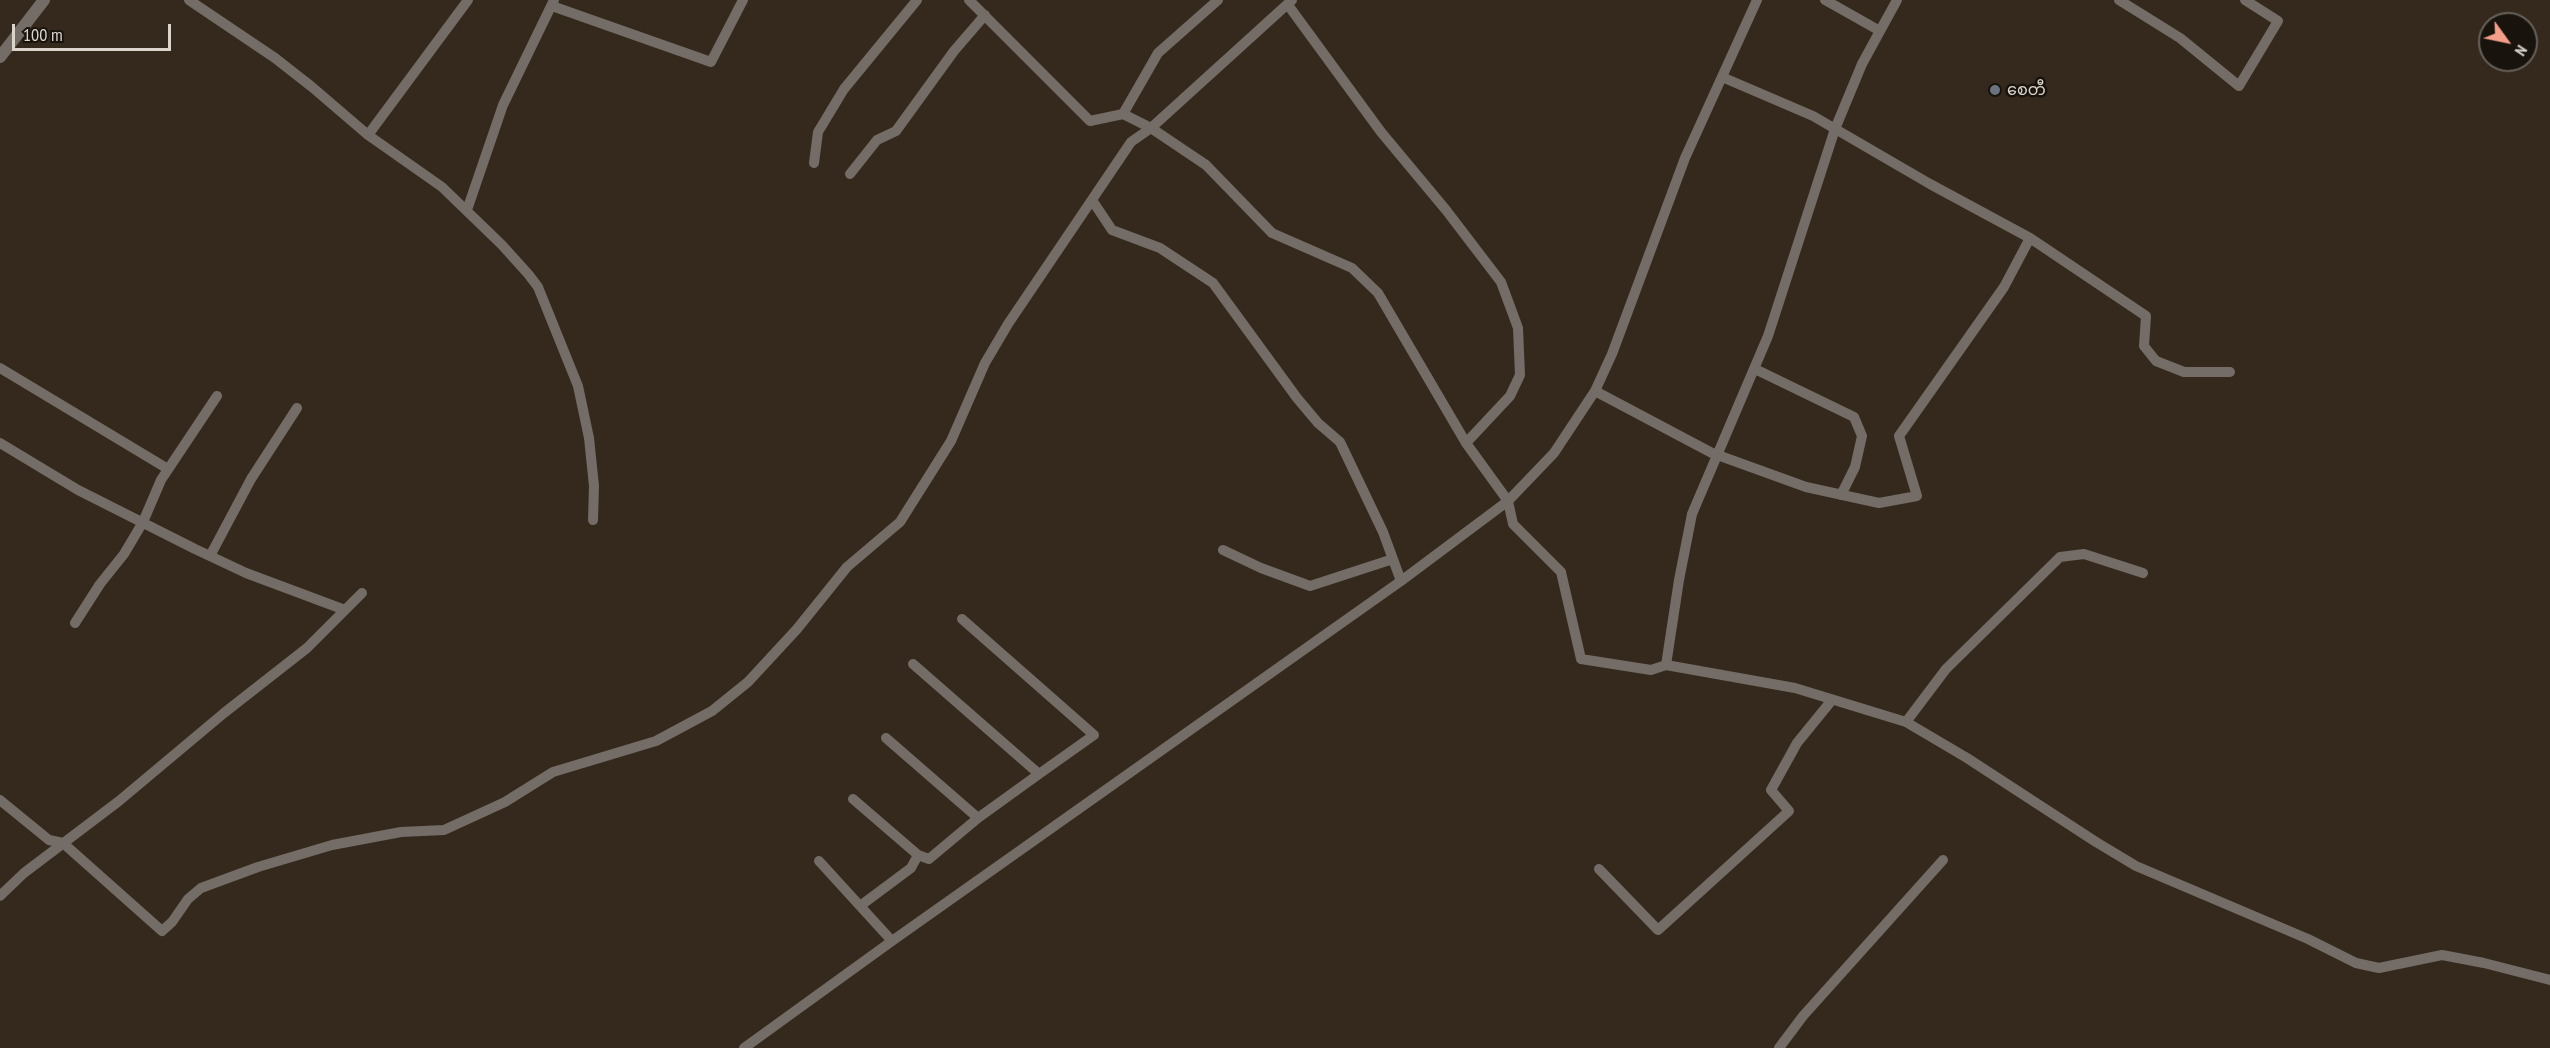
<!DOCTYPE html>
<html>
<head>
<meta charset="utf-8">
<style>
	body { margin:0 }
	#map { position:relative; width:2550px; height:1048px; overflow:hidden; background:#34291c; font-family:"PT Sans Narrow",sans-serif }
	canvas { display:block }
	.north { position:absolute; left:2478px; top:12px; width:60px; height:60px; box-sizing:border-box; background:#18130d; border:2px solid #666059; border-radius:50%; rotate:123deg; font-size:16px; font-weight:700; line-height:24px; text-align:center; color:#dbd4cb }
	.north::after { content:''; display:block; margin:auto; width:21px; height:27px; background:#f49e88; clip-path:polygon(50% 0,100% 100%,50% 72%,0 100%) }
	.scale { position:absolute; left:12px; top:24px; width:159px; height:27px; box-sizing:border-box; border:3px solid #dbd4cb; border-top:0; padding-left:8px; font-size:18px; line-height:21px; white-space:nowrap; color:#dbd4cb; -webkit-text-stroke:4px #18130d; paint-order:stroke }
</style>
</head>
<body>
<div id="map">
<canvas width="2550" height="1048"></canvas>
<div class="north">N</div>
<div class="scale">100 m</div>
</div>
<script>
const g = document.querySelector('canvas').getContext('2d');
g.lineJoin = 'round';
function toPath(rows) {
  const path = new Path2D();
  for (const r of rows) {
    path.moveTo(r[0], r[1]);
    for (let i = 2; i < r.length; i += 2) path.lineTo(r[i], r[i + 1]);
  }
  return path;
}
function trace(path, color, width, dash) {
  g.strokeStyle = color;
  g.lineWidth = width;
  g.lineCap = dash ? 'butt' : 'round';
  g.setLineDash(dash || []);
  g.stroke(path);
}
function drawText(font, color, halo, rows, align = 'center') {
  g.font = font + ' "PT Sans Narrow","Noto Sans Myanmar",sans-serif';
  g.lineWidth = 5;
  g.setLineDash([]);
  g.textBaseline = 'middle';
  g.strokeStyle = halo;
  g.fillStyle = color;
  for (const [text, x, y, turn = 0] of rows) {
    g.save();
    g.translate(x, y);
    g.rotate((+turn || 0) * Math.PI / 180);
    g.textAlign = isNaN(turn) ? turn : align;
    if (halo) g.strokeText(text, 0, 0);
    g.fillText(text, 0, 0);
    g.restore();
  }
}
const minor = toPath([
	[189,0,275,58,312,87,368,135,442,187,502,245,529,275,538,287,578,386,589,438,594,486,593,520],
	[969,0,1090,121,1123,114,1151,128,1292,0],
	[1825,0,1880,31,1897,0],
	[2119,0,2180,38,2239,86,2278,21,2245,0],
	[1288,5,1381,132,1446,210,1501,282,1518,328,1520,375,1510,396,1466,443],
	[552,6,711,62,743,0],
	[1880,31,1862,64,1835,129,1768,336,1692,514,1679,580,1666,665,1795,688,1906,722,1967,758,2096,842,2136,866,2308,939,2356,963,2379,968,2442,955,2484,963,2550,980],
	[1722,77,1813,116,1930,184,2030,238,2146,316,2144,346,2156,361,2184,372,2230,372],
	[1123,114,1158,53,1218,0],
	[368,135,468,0],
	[814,163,818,132,844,89,917,0],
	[850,174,877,140,896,131,954,51,985,15],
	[1092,200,1112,230,1160,248,1213,283,1297,398,1318,423,1340,442,1383,532,1401,581],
	[467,210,503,105,554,0],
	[0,368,168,469],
	[1755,369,1854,417,1862,436,1855,467,1841,495],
	[1595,391,1712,453,1806,487,1879,503,1917,496,1899,436,2004,287,2030,238],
	[0,443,78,490,195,549,246,573,345,610],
	[1223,550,1261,568,1310,586,1393,559],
	[210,556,251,479,297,408],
	[962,619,1094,735,1039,774],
	[75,623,100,584,124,554,143,522,161,480,217,396],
	[913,664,1039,774,978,818],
	[1906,722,1946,669,2060,557,2084,554,2143,573],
	[886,738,978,818,929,859,918,855],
	[853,799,918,855,911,868,860,906],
	[0,800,49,840,63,843,162,931,172,922,188,899,201,888,258,867,332,845,401,832,444,830,505,802,553,772,656,741,712,711,748,682,797,629,847,567,900,522,951,441,985,363,1008,324,1131,142,1151,128,1206,165,1272,233,1352,268,1378,293,1466,443,1508,501,1513,524,1561,572,1581,659,1651,670,1666,665],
	[819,861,892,941],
	[1599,869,1658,930,1789,811,1771,790,1797,743,1832,700],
	[0,896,24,873,119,801,224,713,307,648,362,593],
	[744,1048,892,941,1401,581,1508,501,1554,453,1595,391,1612,354,1685,158,1757,0],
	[1779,1048,1803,1016,1943,860]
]);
const tertiary = toPath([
	[0,57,44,0]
]);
const markers = [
	[1995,90,6,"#6b7280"]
];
const poiNames = [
	["စေတီ",2007,90]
];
trace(minor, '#746d67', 10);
trace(tertiary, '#746d67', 12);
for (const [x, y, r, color] of markers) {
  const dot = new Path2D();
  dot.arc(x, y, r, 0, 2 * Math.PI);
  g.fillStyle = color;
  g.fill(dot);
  trace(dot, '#18130d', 2);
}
drawText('16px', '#dbd4cb', '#18130d', poiNames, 'left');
</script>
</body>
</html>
